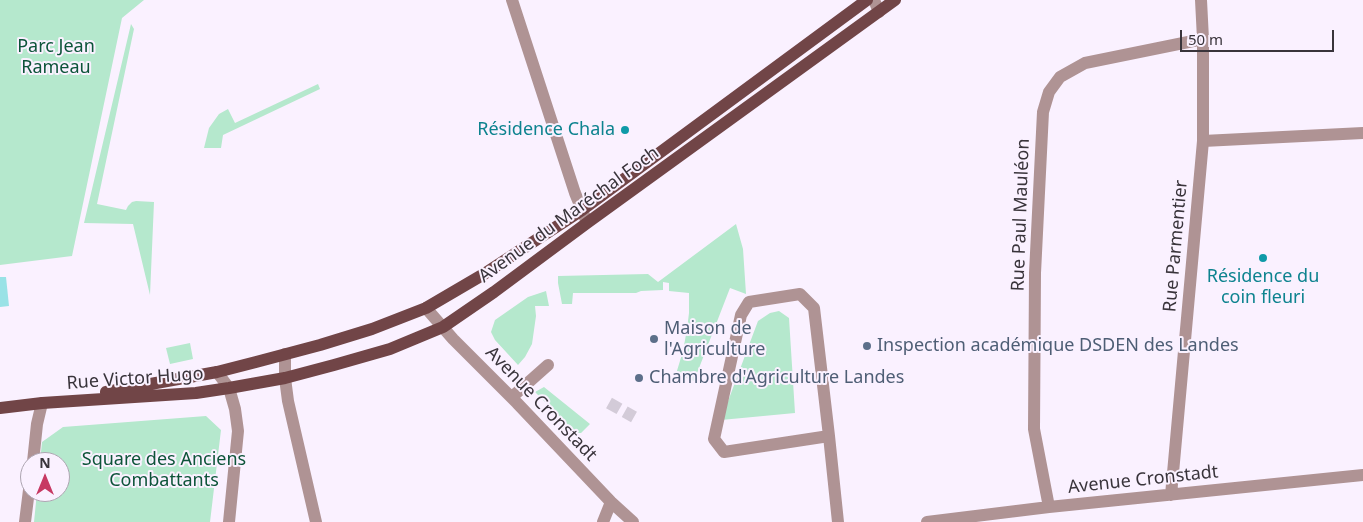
<!DOCTYPE html>
<html>
<head>
<meta charset="utf-8">
<style>
	body { margin:0 }
	#map { position:relative; width:1363px; height:522px; overflow:hidden; background:#faf1ff; font-family:"Noto Sans",sans-serif }
	canvas { display:block }
	.north { position:absolute; left:20px; top:452px; width:50px; height:50px; box-sizing:border-box; background:#faf1ff; border:1px solid #ada5b1; border-radius:50%; rotate:0deg; font-size:14px; font-weight:700; line-height:20px; text-align:center; color:#39343b }
	.north::after { content:''; display:block; margin:auto; width:18px; height:22px; background:#c73963; clip-path:polygon(50% 0,100% 100%,50% 72%,0 100%) }
	.scale { position:absolute; left:1180px; top:30px; width:154px; height:22px; box-sizing:border-box; border:2px solid #39343b; border-top:0; padding-left:6px; font-size:15px; line-height:18px; white-space:nowrap; color:#39343b; -webkit-text-stroke:4px #faf1ff; paint-order:stroke }
</style>
</head>
<body>
<div id="map">
<canvas width="1363" height="522"></canvas>
<div class="north">N</div>
<div class="scale">50 m</div>
</div>
<script>
const g = document.querySelector('canvas').getContext('2d');
g.lineJoin = 'round';
function paint(path, color) {
  g.fillStyle = color;
  g.fill(path, 'evenodd');
}
function toPath(rows) {
  const path = new Path2D();
  for (const r of rows) {
    path.moveTo(r[0], r[1]);
    for (let i = 2; i < r.length; i += 2) path.lineTo(r[i], r[i + 1]);
  }
  return path;
}
function trace(path, color, width, dash) {
  g.strokeStyle = color;
  g.lineWidth = width;
  g.lineCap = dash ? 'butt' : 'round';
  g.setLineDash(dash || []);
  g.stroke(path);
}
function drawText(font, color, halo, rows, align = 'center') {
  g.font = font + ' "Noto Sans",sans-serif';
  g.lineWidth = 4;
  g.setLineDash([]);
  g.textBaseline = 'middle';
  g.strokeStyle = halo;
  g.fillStyle = color;
  for (const [text, x, y, turn = 0] of rows) {
    g.save();
    g.translate(x, y);
    g.rotate((+turn || 0) * Math.PI / 180);
    g.textAlign = isNaN(turn) ? turn : align;
    if (halo) g.strokeText(text, 0, 0);
    g.fillText(text, 0, 0);
    g.restore();
  }
}
const green = toPath([
	[0,0,144,0,122,18,72,256,0,265],
	[131,24,134,29,97,204,126,210,128,206,132,202,136,201,154,202,150,295,133,224,84,223],
	[318,84,320,89,223,135,221,148,204,148,209,128,219,114,228,109,235,123],
	[736,224,743,249,746,294,730,288,694,381,676,374,683,351,687,329,689,313,689,293,669,291,669,283,663,282,663,290,641,291,636,293,573,293,572,304,562,304,558,283,558,276,648,274,658,282],
	[546,291,549,306,535,306,536,316,532,344,525,357,518,365,495,340,491,332,495,320,528,297],
	[779,311,789,318,795,413,721,420,758,321,770,313],
	[190,343,193,359,170,364,166,348],
	[544,387,590,424,581,433,576,433,535,392],
	[206,416,221,430,210,522,34,522,37,492,60,492,60,462,40,462,42,442,63,427]
]);
const water = toPath([
	[0,277,6,277,9,306,0,307]
]);
const minorTunnel = toPath([
	[609,403,634,417]
]);
const minor = toPath([
	[512,0,575,193,586,220],
	[874,0,879,12],
	[1203,141,1363,133],
	[426,308,453,339,517,403,611,502,633,522],
	[285,354,285,378,288,401,316,522],
	[217,372,229,388,235,409,238,431,229,522],
	[512,397,548,365],
	[829,436,724,452,714,439,741,315,749,302,800,294,814,308,829,436,838,522],
	[33,462,37,424,42,403],
	[1171,495,1203,141,1203,39,1201,0],
	[1049,507,1034,429,1035,273,1043,112,1049,92,1060,77,1085,63,1203,39],
	[25,522,30,482],
	[603,522,611,502],
	[927,522,1049,507,1363,475]
]);
const major = toPath([
	[106,392,217,372,256,362,320,345,372,329,426,308,484,274,582,210,867,0],
	[0,408,42,403,196,393,229,388,285,378,334,365,390,349,443,327,494,292,587,223,895,0]
]);
const markers = [
	[625,130,5,"#0f9aa8"],
	[1263,258,5,"#0f9aa8"],
	[654,339,5,"#5c6f8a"],
	[867,346,5,"#5c6f8a"],
	[639,378,5,"#5c6f8a"]
];
const parkNames = [
	["Parc Jean",56,47],
	["Rameau",56,68],
	["Square des Anciens",164,460],
	["Combattants",164,481]
];
const cultureNames = [
	["Résidence Chala",615,130],
	["Résidence du",1263,277,"center"],
	["coin fleuri",1263,298,"center"]
];
const streetNames = [
	["Avenue du Maréchal Foch",569,215,-36],
	["Rue Paul Mauléon",1021,215,-88],
	["Rue Parmentier",1176,246,-85],
	["Rue Victor Hugo",135,379,-4],
	["Avenue Cronstadt",541,404,46],
	["Avenue Cronstadt",1143,480,-6]
];
const serviceNames = [
	["Maison de",664,329],
	["l'Agriculture",664,350],
	["Inspection académique DSDEN des Landes",877,346],
	["Chambre d'Agriculture Landes",649,378]
];
paint(green, '#b5e8cd');
paint(water, '#99e2e6');
trace(minorTunnel, '#d3cbd8', 12, [12, 6]);
trace(minor, '#af9394', 12);
trace(major, '#714547', 12);
for (const [x, y, r, color] of markers) {
  const dot = new Path2D();
  dot.arc(x, y, r, 0, 2 * Math.PI);
  g.fillStyle = color;
  g.fill(dot);
  trace(dot, '#faf1ff', 2);
}
drawText('18px', '#0c5439', '#faf1ff', parkNames);
drawText('18px', '#0d838f', '#faf1ff', cultureNames, 'right');
drawText('18px', '#39343b', '#faf1ff', streetNames);
drawText('18px', '#4e5e75', '#faf1ff', serviceNames, 'left');
</script>
</body>
</html>
